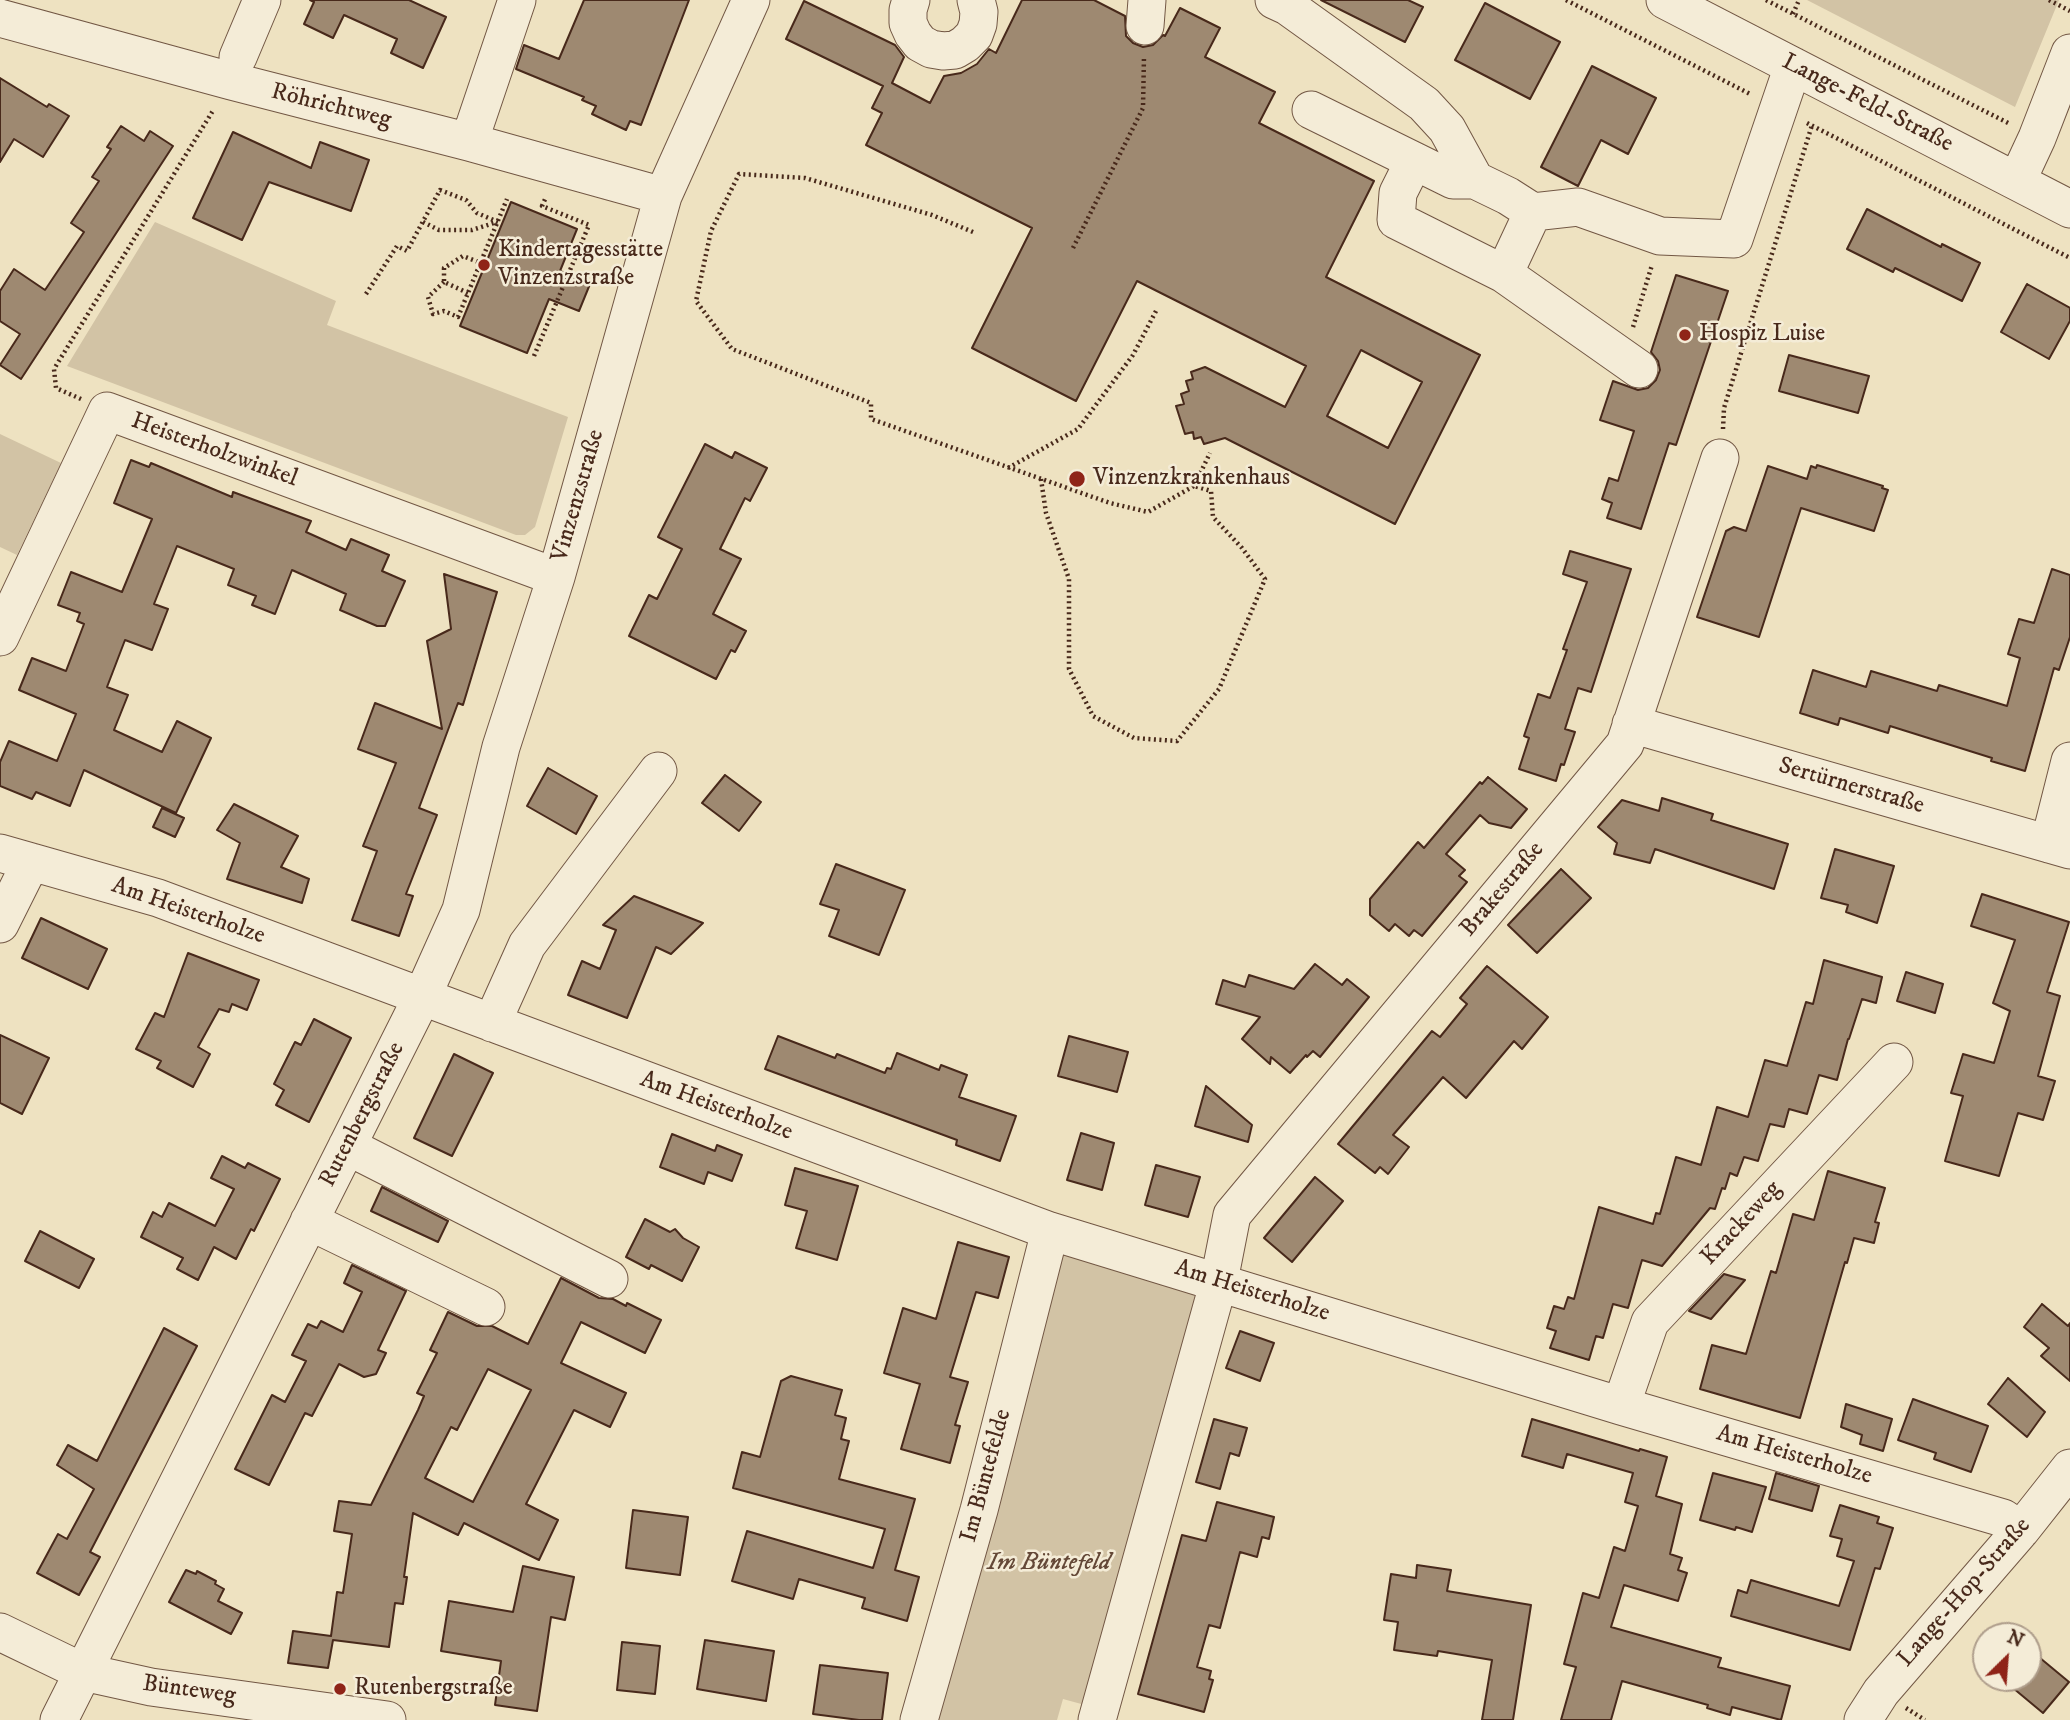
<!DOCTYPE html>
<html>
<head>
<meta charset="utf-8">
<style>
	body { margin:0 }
	#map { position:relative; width:2070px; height:1720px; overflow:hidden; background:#eee2c1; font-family:"IM FELL DW Pica",serif }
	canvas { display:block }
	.north { position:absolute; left:1972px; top:1622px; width:70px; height:70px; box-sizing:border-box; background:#f4ecd7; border:2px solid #af9e8c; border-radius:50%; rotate:25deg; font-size:19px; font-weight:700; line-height:28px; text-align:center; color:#48291b }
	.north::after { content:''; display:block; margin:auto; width:24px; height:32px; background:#8f2418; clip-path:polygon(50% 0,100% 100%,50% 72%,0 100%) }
</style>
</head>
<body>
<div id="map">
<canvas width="2070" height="1720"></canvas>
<div class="north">N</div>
</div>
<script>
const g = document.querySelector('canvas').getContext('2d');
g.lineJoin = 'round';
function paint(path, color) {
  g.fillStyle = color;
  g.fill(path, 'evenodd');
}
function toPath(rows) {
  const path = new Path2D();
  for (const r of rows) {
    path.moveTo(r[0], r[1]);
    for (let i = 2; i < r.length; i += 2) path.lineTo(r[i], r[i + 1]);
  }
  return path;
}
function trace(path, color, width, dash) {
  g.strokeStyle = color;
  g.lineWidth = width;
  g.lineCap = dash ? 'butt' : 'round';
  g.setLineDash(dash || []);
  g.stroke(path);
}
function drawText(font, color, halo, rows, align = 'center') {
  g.font = font + ' "IM FELL DW Pica",serif';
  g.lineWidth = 5;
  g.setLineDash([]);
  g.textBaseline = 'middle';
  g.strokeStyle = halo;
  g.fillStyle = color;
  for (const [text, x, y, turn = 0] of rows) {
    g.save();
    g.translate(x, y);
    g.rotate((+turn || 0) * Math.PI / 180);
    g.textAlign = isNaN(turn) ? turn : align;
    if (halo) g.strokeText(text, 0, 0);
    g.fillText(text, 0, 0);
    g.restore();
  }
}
const green = toPath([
	[1807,0,2059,0,2015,107],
	[155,222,336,301,327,325,568,417,535,527,525,535,516,535,67,366],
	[0,434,61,463,17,555,0,547],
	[1055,1240,1205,1295,1085,1705,1063,1699,1057,1720,934,1720]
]);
const building = toPath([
	[310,0,409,0,446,17,423,68,391,53,397,39,344,15,333,38,304,24,314,2,310,0],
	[584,0,689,0,641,125,630,121,626,130,592,114,596,106,582,100,584,97,516,69,524,45,559,59,584,0],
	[1022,0,1094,0,1125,16,1126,36,1133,43,1143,47,1153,45,1163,35,1165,36,1180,8,1220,28,1205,57,1275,92,1259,123,1374,181,1326,277,1480,355,1395,524,1225,438,1204,444,1201,437,1194,439,1193,432,1185,434,1176,406,1184,404,1181,394,1189,391,1186,381,1193,379,1191,372,1205,367,1285,407,1306,366,1137,281,1076,401,972,348,1032,228,866,145,882,113,872,108,883,86,786,39,804,1,895,45,904,57,892,83,930,103,944,76,961,73,977,64,989,49,996,53,1022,0],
	[1361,350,1422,382,1388,448,1327,416,1361,350],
	[1321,0,1408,0,1423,7,1405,42,1321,0],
	[1485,3,1560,42,1530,99,1455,60,1485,3],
	[1592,66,1656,98,1628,154,1601,140,1578,186,1541,167,1592,66],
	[0,78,47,107,49,104,69,116,43,157,14,139,0,162,0,78],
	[121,126,144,141,150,131,173,146,21,379,0,365,20,334,0,321,0,291,14,269,45,290,84,232,71,223,99,181,92,177,111,149,107,147,121,126],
	[233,132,311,168,320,142,369,160,351,211,269,182,242,240,193,218,233,132],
	[511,202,577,229,560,271,590,284,579,311,549,299,527,353,460,326,511,202],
	[1867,209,1941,247,1942,244,1980,263,1962,301,1895,268,1893,272,1847,249,1867,209],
	[1676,275,1728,291,1676,445,1669,443,1641,529,1607,518,1612,503,1602,499,1609,478,1618,481,1634,431,1600,420,1613,381,1638,390,1648,388,1656,380,1660,370,1658,361,1651,352,1676,275],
	[2027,284,2070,308,2070,321,2049,359,2001,332,2027,284],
	[1789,355,1869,376,1858,413,1779,391,1789,355],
	[705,444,732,458,735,452,767,468,750,501,745,498,720,549,741,559,713,614,746,631,735,652,731,650,716,679,629,636,649,595,657,599,682,549,658,537,705,444],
	[131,460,149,467,151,463,232,497,233,492,311,521,306,532,346,550,351,539,389,555,382,571,405,581,385,626,377,626,340,610,346,594,292,570,275,614,252,605,256,596,228,585,234,569,177,546,154,604,168,609,152,650,125,640,107,687,128,695,114,730,162,752,177,721,211,738,176,813,84,770,70,806,36,792,32,799,0,786,0,762,9,741,57,761,76,714,19,690,32,658,66,671,84,624,77,621,80,613,58,605,71,572,122,592,152,519,114,503,131,460],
	[1817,465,1883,486,1882,488,1888,490,1874,531,1801,508,1759,637,1697,617,1726,531,1734,527,1746,531,1768,466,1807,479,1811,466,1816,468,1817,465],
	[1570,551,1631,569,1591,692,1578,688,1565,729,1575,732,1564,765,1561,764,1556,781,1519,769,1529,738,1524,736,1538,694,1550,698,1567,650,1563,649,1587,582,1563,574,1570,551],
	[2052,569,2070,575,2070,637,2059,670,2054,668,2025,771,1991,761,1992,758,1890,726,1888,733,1840,718,1838,725,1800,713,1813,670,1866,687,1871,671,1937,691,1939,685,2007,706,2020,658,2008,654,2019,619,2034,623,2052,569],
	[444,574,497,592,463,705,458,703,419,808,437,815,406,894,413,896,399,936,352,920,377,851,363,846,396,763,358,749,375,703,442,729,427,641,451,629,444,574],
	[548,768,597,796,576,834,527,806,548,768],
	[725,775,761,802,739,831,702,803,725,775],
	[1488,777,1527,809,1511,828,1489,823,1480,815,1446,854,1465,870,1459,876,1467,882,1422,936,1414,930,1409,936,1395,924,1389,931,1370,915,1370,899,1418,842,1424,848,1480,782,1482,784,1488,777],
	[1662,798,1713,814,1711,820,1788,844,1774,889,1655,849,1650,863,1614,854,1617,843,1598,827,1622,800,1659,811,1662,798],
	[234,804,298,836,281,867,309,879,302,903,227,879,240,843,217,830,234,804],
	[162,808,184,818,175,837,153,827,162,808],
	[1835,849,1894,866,1877,923,1846,912,1848,905,1821,898,1835,849],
	[836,864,905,890,879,955,829,936,839,910,820,904,836,864],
	[1561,869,1591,898,1537,953,1508,925,1561,869],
	[1982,894,2069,922,2047,992,2060,996,2038,1076,2055,1081,2043,1120,2018,1113,1999,1176,1945,1161,1963,1096,1951,1093,1963,1054,1994,1063,2010,1011,1993,1003,2015,940,1971,926,1982,894],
	[634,896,703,923,671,954,656,947,627,1018,568,995,582,961,600,969,616,930,603,925,634,896],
	[41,918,107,949,88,989,22,958,41,918],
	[188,953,259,980,247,1010,232,1004,229,1012,219,1009,198,1047,210,1054,193,1087,157,1068,161,1061,136,1049,155,1013,164,1017,188,953],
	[1824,960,1882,977,1876,1003,1862,999,1849,1039,1848,1039,1837,1080,1819,1075,1807,1114,1789,1109,1784,1127,1770,1124,1758,1161,1744,1157,1737,1176,1730,1173,1725,1189,1722,1188,1715,1209,1710,1208,1662,1266,1642,1260,1628,1308,1613,1304,1603,1338,1596,1336,1589,1360,1550,1348,1556,1331,1547,1328,1554,1306,1564,1309,1568,1297,1574,1299,1599,1207,1653,1224,1656,1213,1660,1214,1676,1157,1701,1165,1717,1107,1748,1117,1765,1060,1787,1066,1806,1002,1813,1004,1824,960],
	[1315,964,1342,985,1347,979,1369,997,1320,1057,1313,1051,1307,1057,1306,1055,1290,1073,1271,1057,1270,1064,1242,1039,1260,1017,1216,1004,1223,980,1245,987,1249,975,1294,989,1315,964],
	[1487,966,1548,1017,1522,1049,1514,1041,1466,1098,1443,1077,1393,1135,1409,1147,1388,1174,1380,1167,1375,1173,1338,1144,1432,1031,1440,1037,1467,1004,1460,998,1487,966],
	[1906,972,1943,984,1935,1013,1897,1001,1906,972],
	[314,1019,351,1038,309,1122,276,1105,284,1090,274,1084,295,1042,301,1045,314,1019],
	[0,1035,49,1058,22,1114,0,1103,0,1035],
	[778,1036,835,1058,837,1054,885,1073,887,1068,891,1069,897,1053,939,1070,941,1065,967,1075,959,1097,1016,1116,1000,1161,956,1145,957,1140,765,1069,778,1036],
	[1069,1036,1128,1052,1117,1092,1058,1076,1069,1036],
	[454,1054,493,1073,452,1156,414,1138,454,1054],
	[1206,1086,1252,1125,1248,1142,1195,1126,1206,1086],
	[1081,1133,1114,1143,1102,1190,1067,1180,1081,1133],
	[672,1134,715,1151,717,1145,742,1155,732,1181,708,1172,704,1184,660,1167,672,1134],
	[222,1156,245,1168,248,1163,280,1179,254,1231,251,1229,236,1259,214,1247,198,1280,177,1269,183,1258,141,1237,153,1212,162,1217,169,1203,215,1226,234,1189,211,1178,222,1156],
	[1156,1165,1200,1177,1188,1217,1145,1205,1156,1165],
	[795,1168,858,1186,837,1260,796,1248,807,1211,785,1205,795,1168],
	[1828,1171,1885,1188,1875,1222,1879,1223,1874,1243,1854,1238,1847,1263,1845,1262,1800,1418,1700,1389,1712,1345,1746,1354,1771,1271,1776,1273,1793,1214,1814,1220,1828,1171],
	[1315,1177,1343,1201,1292,1262,1264,1238,1315,1177],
	[382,1187,448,1221,438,1242,371,1211,382,1187],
	[645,1219,670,1232,675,1229,683,1238,699,1247,682,1281,651,1265,649,1269,626,1257,645,1219],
	[40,1231,94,1259,79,1288,25,1261,40,1231],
	[958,1242,1009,1257,998,1298,976,1292,950,1377,968,1382,955,1425,960,1426,950,1463,901,1449,920,1384,884,1373,903,1308,936,1319,958,1242],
	[352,1265,406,1291,378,1350,386,1353,376,1374,364,1377,339,1364,312,1416,305,1413,269,1485,235,1469,272,1395,285,1402,306,1361,292,1355,308,1324,317,1328,321,1321,343,1332,362,1292,344,1283,352,1265],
	[1724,1274,1745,1280,1711,1319,1689,1311,1724,1274],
	[561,1278,599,1298,613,1299,626,1306,627,1303,661,1320,645,1353,581,1322,561,1363,626,1393,610,1427,574,1410,526,1504,558,1520,539,1560,464,1523,458,1535,413,1513,404,1577,407,1577,403,1604,395,1603,389,1647,333,1640,328,1668,288,1663,293,1631,331,1636,337,1592,343,1593,352,1534,334,1531,339,1501,371,1505,418,1410,424,1396,417,1393,437,1353,430,1350,448,1312,477,1326,492,1326,528,1344,561,1278],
	[488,1369,531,1390,473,1502,425,1478,451,1427,457,1430,488,1369],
	[2042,1304,2068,1326,2070,1323,2070,1381,2041,1356,2049,1348,2024,1327,2042,1304],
	[164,1328,197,1346,90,1552,100,1557,79,1595,37,1573,58,1534,67,1539,94,1489,57,1465,68,1445,97,1461,164,1328],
	[1240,1331,1274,1343,1260,1381,1226,1368,1240,1331],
	[791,1376,842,1390,835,1415,846,1418,841,1439,849,1441,839,1479,915,1499,895,1570,919,1577,907,1621,862,1608,865,1598,799,1579,793,1599,732,1581,747,1531,873,1568,885,1529,733,1488,742,1452,760,1457,781,1381,791,1376],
	[2008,1378,2045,1412,2027,1437,1988,1404,2008,1378],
	[1913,1399,1988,1426,1971,1472,1934,1459,1936,1453,1898,1440,1913,1399],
	[1846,1404,1892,1419,1883,1451,1860,1444,1862,1435,1841,1427,1846,1404],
	[1214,1419,1247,1428,1239,1456,1230,1453,1220,1489,1196,1482,1214,1419],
	[1532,1419,1639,1451,1640,1449,1667,1457,1656,1496,1682,1504,1670,1554,1682,1558,1678,1570,1687,1573,1678,1601,1624,1585,1611,1627,1721,1658,1718,1667,1790,1686,1781,1720,1732,1707,1730,1715,1707,1708,1708,1705,1622,1681,1611,1720,1561,1720,1576,1667,1564,1664,1583,1593,1599,1598,1614,1547,1625,1551,1638,1506,1625,1502,1633,1473,1567,1454,1563,1468,1522,1456,1532,1419],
	[1713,1473,1766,1487,1752,1532,1736,1527,1735,1530,1700,1520,1713,1473],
	[1776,1473,1819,1486,1812,1511,1769,1499,1776,1473],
	[1217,1502,1274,1517,1269,1539,1262,1537,1257,1557,1240,1552,1220,1628,1209,1625,1197,1667,1211,1671,1209,1679,1213,1680,1204,1712,1138,1694,1182,1535,1206,1541,1217,1502],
	[1840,1505,1879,1517,1877,1523,1893,1528,1880,1569,1875,1568,1850,1650,1731,1616,1738,1590,1747,1593,1751,1580,1839,1606,1854,1561,1837,1556,1842,1539,1830,1536,1840,1505],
	[633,1510,688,1517,680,1575,626,1568,633,1510],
	[1417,1565,1451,1570,1447,1591,1531,1605,1513,1720,1482,1720,1492,1660,1438,1651,1437,1656,1394,1650,1398,1622,1384,1620,1391,1574,1416,1578,1417,1565],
	[523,1566,574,1577,565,1620,551,1617,537,1711,495,1705,501,1661,441,1651,449,1601,513,1612,523,1566],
	[186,1570,196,1574,197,1571,216,1581,215,1584,224,1589,218,1601,242,1613,231,1634,169,1602,186,1570],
	[705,1640,774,1651,766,1701,697,1689,705,1640],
	[622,1642,660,1646,655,1694,617,1690,622,1642],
	[2028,1648,2069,1682,2043,1713,2001,1678,2028,1678,2028,1648],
	[820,1665,888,1673,882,1720,859,1720,813,1714,820,1665]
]);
const path = toPath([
	[1566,0,1752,95],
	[1766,0,2010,124],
	[2049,0,2070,11],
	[1793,14,1799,0],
	[1807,123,2070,258],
	[423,222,439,230,472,230,497,222],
	[973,232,932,215,805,178,739,174,711,231,696,301,732,349,871,403,871,419,1110,503,1148,512,1194,486,1210,453],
	[1073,248,1143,108,1144,56],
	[444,282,428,297,433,314,444,311,458,317,507,199],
	[468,293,444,282,444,268,463,256,481,263],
	[366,294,397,246,407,251,440,190,466,200,477,213,498,222],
	[1633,327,1652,265],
	[534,356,589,225,542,206,546,197],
	[81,399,56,388,54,369,214,109],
	[1723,429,1724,408,1812,125],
	[1008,468,1078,429,1133,355,1156,311],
	[1041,479,1046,513,1069,579,1069,669,1093,716,1134,738,1177,741,1219,689,1265,579,1242,548,1213,517,1211,491,1194,486],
	[1906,1708,1925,1720]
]);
const minor = toPath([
	[911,0,908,10,908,23,913,34,920,43,931,49,943,51,955,50,965,44,974,35,978,24,979,12,976,0],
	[1274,0,1287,6,1424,104,1447,129,1475,180,1453,180,1311,110],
	[1665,0,2070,209],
	[0,18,231,81,469,142,663,196],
	[1145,26,1147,0],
	[238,57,262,0],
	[469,142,517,0],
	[1414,161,1398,193,1396,220,1504,274,1533,212,1508,196,1475,180],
	[2017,181,2037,138,2070,53],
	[1533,212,1578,207,1660,236,1734,239,1793,66],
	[1504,274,1639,369],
	[0,637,107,411,556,577],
	[1631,724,2070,850],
	[2049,844,2070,761],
	[0,853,158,898,1050,1231,1621,1406,2003,1518,2021,1530],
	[0,924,31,862],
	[492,1023,527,945,658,771],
	[347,1146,609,1279],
	[309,1221,486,1307],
	[1621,1406,1650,1322,1894,1062],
	[0,1632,83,1672,151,1687,387,1720],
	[59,1720,422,997,461,910,501,747,556,577,663,196,751,0],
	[919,1720,979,1510,1050,1231],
	[1097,1720,1219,1281,1232,1215,1625,744,1720,458],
	[1863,1720,1881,1692,2021,1530,2070,1468]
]);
const markers = [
	[484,265,7,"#8f2418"],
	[1685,335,7,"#8f2418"],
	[1077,479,9,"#8f2418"],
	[340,1689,7,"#8f2418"]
];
const streetNames = [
	["Lange-Feld-Straße",1867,104,27],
	["Röhrichtweg",331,107,14],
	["Heisterholzwinkel",214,451,20],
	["Vinzenzstraße",579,496,-74],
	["Sertürnerstraße",1851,787,16],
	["Brakestraße",1503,890,-50],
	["Am Heisterholze",188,912,19],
	["Am Heisterholze",716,1107,20],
	["Rutenbergstraße",363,1115,-63],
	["Krackeweg",1742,1224,-47],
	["Am Heisterholze",1252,1292,17],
	["Am Heisterholze",1794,1456,16],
	["Im Büntefelde",987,1476,-75],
	["Lange-Hop-Straße",1965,1593,-49],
	["Bünteweg",189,1691,8]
];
const poiNames = [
	["Kindertagesstätte",498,251],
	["Vinzenzstraße",498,279],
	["Hospiz Luise",1699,335],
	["Vinzenzkrankenhaus",1093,479],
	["Rutenbergstraße",354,1689]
];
const parkNames = [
	["Im Büntefeld",1049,1564]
];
paint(green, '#d2c3a5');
paint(building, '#9e8971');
trace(building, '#48291b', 2);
trace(minor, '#725744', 39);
trace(path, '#48291b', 4.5, [2, 3.5]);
trace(minor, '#f4ecd7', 37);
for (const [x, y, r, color] of markers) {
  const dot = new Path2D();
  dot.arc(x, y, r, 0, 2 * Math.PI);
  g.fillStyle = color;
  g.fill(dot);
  trace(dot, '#f4ecd7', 2.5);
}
drawText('24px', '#48291b', '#f4ecd7', streetNames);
drawText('24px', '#48291b', '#f4ecd7', poiNames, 'left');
drawText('italic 24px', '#644837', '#f4ecd7', parkNames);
</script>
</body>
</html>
